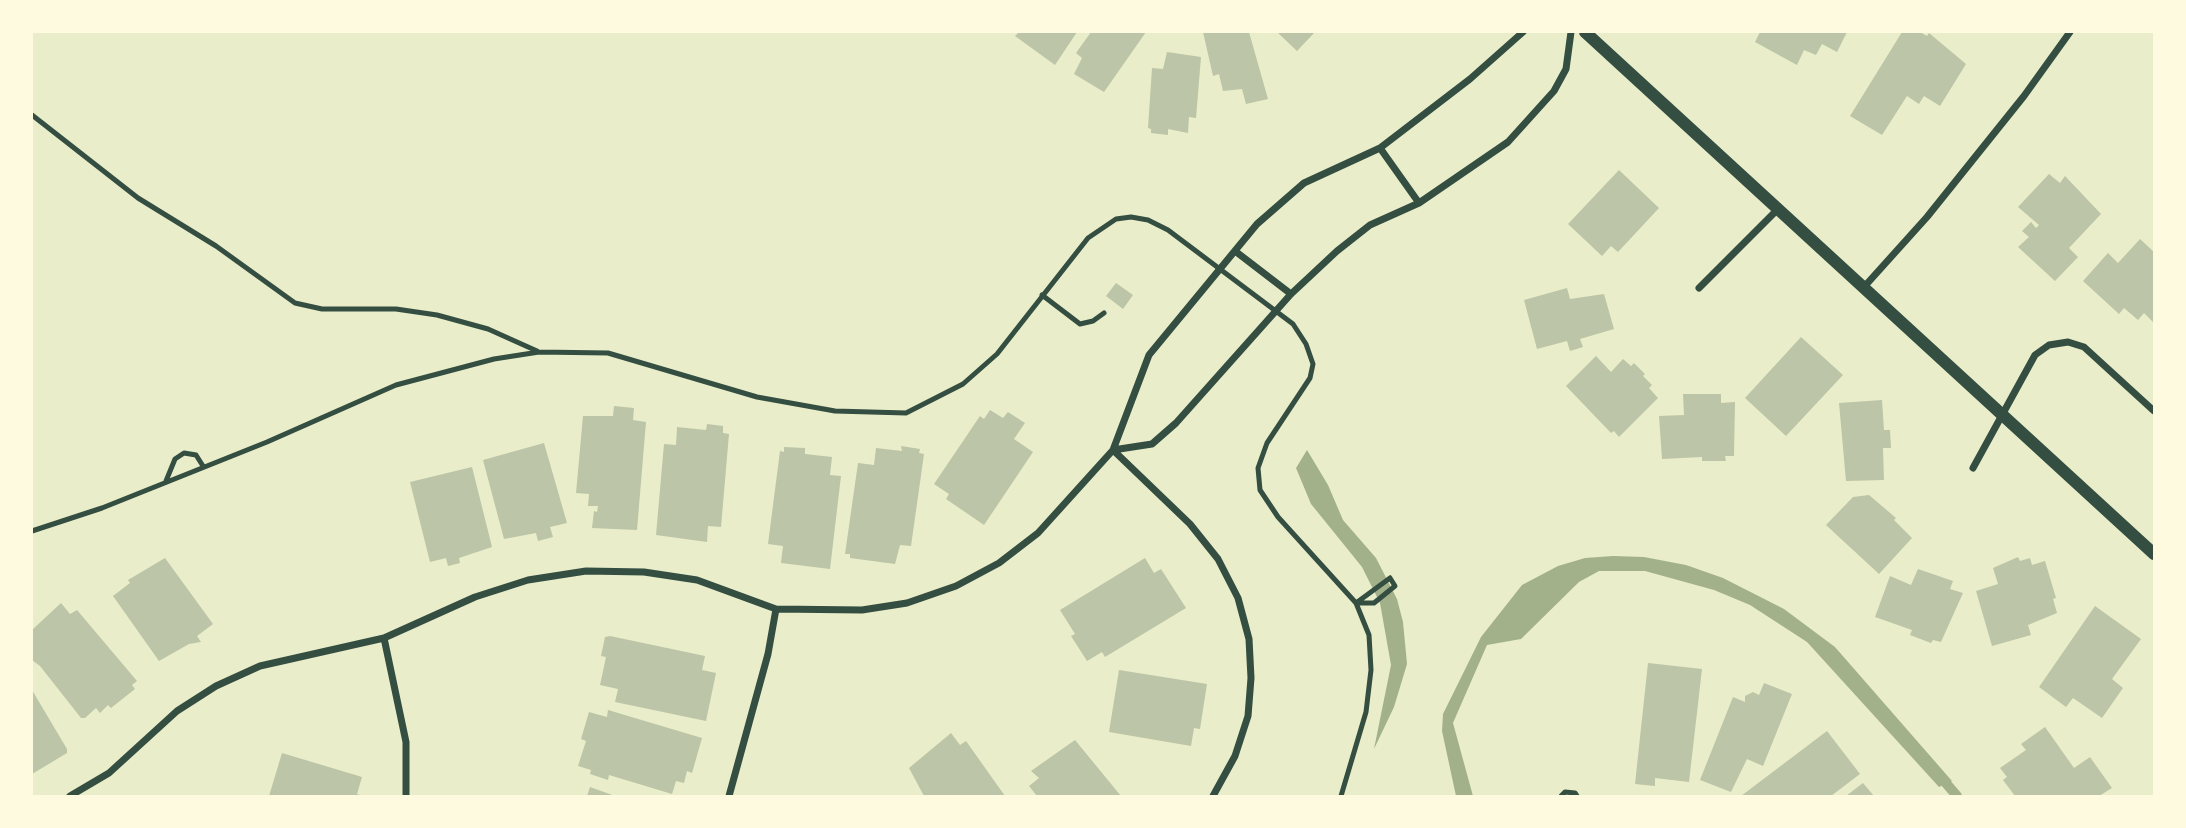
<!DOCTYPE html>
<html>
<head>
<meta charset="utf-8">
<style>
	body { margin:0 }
	#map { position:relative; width:2186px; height:828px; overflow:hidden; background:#e9edc9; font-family:"Playfair Display",serif }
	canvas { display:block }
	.frame { position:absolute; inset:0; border:33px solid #fefae0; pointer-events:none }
</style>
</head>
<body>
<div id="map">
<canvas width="2186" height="828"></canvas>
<div class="frame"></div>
</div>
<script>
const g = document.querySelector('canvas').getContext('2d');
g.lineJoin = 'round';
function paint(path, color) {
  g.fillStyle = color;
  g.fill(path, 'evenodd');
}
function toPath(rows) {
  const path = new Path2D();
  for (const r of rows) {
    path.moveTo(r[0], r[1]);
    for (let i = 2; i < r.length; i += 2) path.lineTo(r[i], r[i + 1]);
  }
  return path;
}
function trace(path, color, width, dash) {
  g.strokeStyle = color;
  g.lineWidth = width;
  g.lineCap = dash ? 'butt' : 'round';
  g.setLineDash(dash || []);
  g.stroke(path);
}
const water = toPath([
	[1307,450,1328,485,1343,520,1376,558,1397,599,1403,622,1407,664,1394,707,1374,749,1391,665,1380,603,1362,567,1311,504,1296,468],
	[1613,556,1644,557,1686,565,1723,578,1784,609,1835,647,1952,781,1939,787,1807,642,1750,605,1714,590,1645,571,1599,571,1579,582,1521,639,1487,645,1453,723,1473,796,1456,796,1442,731,1443,714,1481,637,1522,585,1558,566,1585,558]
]);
const stream = toPath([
	[1939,775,1957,796]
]);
const building = toPath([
	[1019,32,1077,32,1055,65,1015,36],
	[1091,32,1146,32,1104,92,1074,74,1082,58,1076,53],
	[1203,32,1249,32,1268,99,1246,104,1242,89,1223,91,1219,74,1213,76],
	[1277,32,1315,32,1297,51],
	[1760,32,1847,32,1837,52,1822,44,1816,55,1804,50,1797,65,1755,42],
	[1902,32,1920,32,1927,36,1929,33,1966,64,1940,106,1924,96,1919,104,1907,96,1882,135,1850,116],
	[1167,52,1201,57,1196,118,1189,117,1188,133,1168,129,1168,135,1151,133,1151,129,1148,128,1152,68,1163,69],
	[1619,170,1659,208,1618,252,1611,246,1602,256,1568,224],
	[2049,174,2060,183,2065,176,2101,214,2069,248,2078,257,2055,281,2018,247,2029,237,2022,231,2031,222,2036,228,2039,225,2018,207],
	[2140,239,2154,252,2154,323,2144,313,2138,320,2124,308,2119,314,2083,281,2108,253,2118,263],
	[1116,283,1133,295,1123,309,1106,296],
	[1567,288,1570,299,1604,294,1614,329,1580,339,1583,347,1570,351,1567,341,1537,349,1524,300],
	[1801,337,1843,375,1786,436,1745,398],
	[1596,356,1611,372,1623,359,1631,366,1634,363,1645,374,1643,376,1652,385,1649,388,1658,398,1619,437,1614,431,1611,433,1566,386],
	[1683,394,1721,394,1721,403,1735,402,1734,456,1725,456,1726,461,1702,461,1702,457,1662,459,1659,416,1684,415],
	[1882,400,1884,430,1890,430,1891,448,1883,448,1884,480,1846,481,1839,403],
	[614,406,634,408,633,420,646,422,637,530,592,528,594,511,597,512,598,506,588,506,589,494,576,493,583,416,613,416],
	[990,410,1003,418,1008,412,1025,423,1014,439,1033,452,984,525,946,499,949,494,934,484,980,416,984,419],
	[707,424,723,426,723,433,729,434,721,527,708,526,707,542,656,535,664,444,676,445,677,427,706,430],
	[544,443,567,523,550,527,553,537,538,541,536,533,504,539,483,460],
	[901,446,920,449,919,453,924,454,911,546,900,545,895,564,850,558,850,554,845,554,858,463,874,465,876,448,902,451],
	[784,447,805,448,805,454,832,457,830,475,841,476,830,569,781,563,783,546,768,544,780,451,784,452],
	[472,467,492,547,459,558,460,563,448,566,446,558,430,562,410,482],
	[1869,495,1896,518,1894,520,1912,538,1879,574,1826,525,1853,497],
	[2018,557,2020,561,2030,558,2032,565,2045,561,2056,598,2053,599,2057,613,2028,625,2031,635,1992,646,1976,591,1998,584,1993,568],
	[165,558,213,624,197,636,201,642,189,644,159,661,113,596,130,583,128,580],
	[1145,558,1154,573,1161,569,1186,608,1105,657,1102,652,1087,661,1071,636,1075,634,1060,610],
	[1918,569,1953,581,1950,589,1963,593,1941,642,1933,640,1931,643,1910,635,1912,630,1875,617,1890,576,1911,585],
	[61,603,70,614,77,610,137,681,132,685,135,689,111,708,108,705,100,713,96,708,85,718,81,718,40,666,32,660,32,630],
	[2095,606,2141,639,2112,679,2123,688,2102,718,2073,698,2066,707,2039,687],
	[610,636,705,656,702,670,716,673,706,721,615,702,618,689,600,685,606,657,601,656,605,637],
	[1648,663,1702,669,1689,782,1655,778,1655,786,1635,784],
	[1119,670,1207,684,1200,729,1194,728,1191,746,1109,732],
	[1764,683,1792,694,1763,766,1747,759,1731,792,1700,780,1733,697,1745,702,1745,696,1753,692,1759,695],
	[32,690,67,749,67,753,32,774],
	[608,710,702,738,692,773,687,771,684,783,676,781,672,794,609,775,608,780,590,774,591,770,578,766,586,741,581,739,589,712,607,717],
	[2045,727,2074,768,2090,757,2112,788,2099,796,2015,796,2003,780,2007,777,2000,768,2026,750,2021,744],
	[1827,731,1860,774,1831,796,1741,796],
	[951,733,960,745,966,741,1005,796,924,796,909,768],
	[1075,740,1121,796,1037,796,1029,786,1039,778,1031,771],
	[282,753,362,777,357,794,363,796,269,796],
	[1863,783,1874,796,1846,796],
	[590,787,615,796,587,796]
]);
const service = toPath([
	[32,115,138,198,216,246,295,303,322,309,396,309,437,315,488,329,537,351],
	[1042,295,1080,324,1093,321,1104,313],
	[166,481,175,459,184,453,196,455,203,466],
	[32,531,102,508,267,442,396,385,494,359,539,352,608,353,757,397,835,411,906,413,963,384,997,354,1088,238,1116,219,1131,217,1148,220,1168,230,1293,324,1306,344,1313,364,1310,378,1267,443,1258,468,1260,490,1278,517,1356,603,1369,635,1371,670,1366,712,1341,796],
	[1390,578,1395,586,1374,603,1356,603,1390,578],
	[1561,796,1565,792,1575,793,1577,796]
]);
const minor = toPath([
	[1523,32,1470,79,1380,148,1304,183,1257,224,1149,355,1113,450,1152,444,1176,423,1291,294,1337,251,1370,225,1419,203,1508,142,1554,91,1566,69,1571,32],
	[1380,148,1419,203],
	[1235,251,1291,294],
	[1864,287,1927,217,2024,96,2070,32],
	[1699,288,1778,209],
	[1973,468,2035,355,2049,345,2068,342,2084,347,2154,411],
	[384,638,406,742,406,796],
	[70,796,109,773,177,711,216,686,260,666,384,638,475,597,528,580,586,571,644,572,697,580,776,609,862,610,907,603,956,586,999,563,1038,533,1113,450,1190,524,1218,559,1238,598,1249,639,1251,678,1248,716,1235,756,1213,796],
	[729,796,768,654,776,609]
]);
const tertiary = toPath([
	[1585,32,2154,554]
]);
paint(water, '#a3b18a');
trace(stream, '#a3b18a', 10);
paint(building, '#bcc5a7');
trace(service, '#344e41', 5);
trace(minor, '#344e41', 7);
trace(tertiary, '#344e41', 12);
</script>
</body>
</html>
